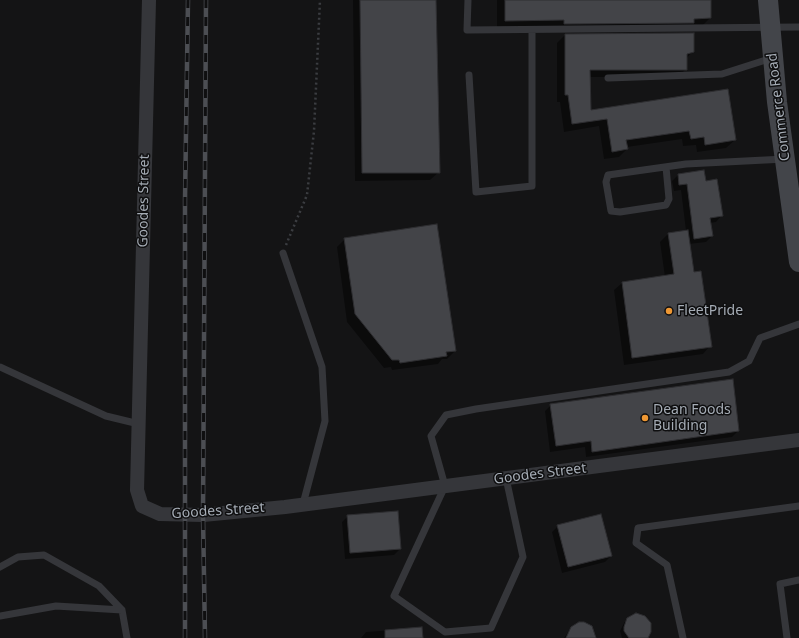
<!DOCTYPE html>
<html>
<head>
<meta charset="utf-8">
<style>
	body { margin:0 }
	canvas { display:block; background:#141415 }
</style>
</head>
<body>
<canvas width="799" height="638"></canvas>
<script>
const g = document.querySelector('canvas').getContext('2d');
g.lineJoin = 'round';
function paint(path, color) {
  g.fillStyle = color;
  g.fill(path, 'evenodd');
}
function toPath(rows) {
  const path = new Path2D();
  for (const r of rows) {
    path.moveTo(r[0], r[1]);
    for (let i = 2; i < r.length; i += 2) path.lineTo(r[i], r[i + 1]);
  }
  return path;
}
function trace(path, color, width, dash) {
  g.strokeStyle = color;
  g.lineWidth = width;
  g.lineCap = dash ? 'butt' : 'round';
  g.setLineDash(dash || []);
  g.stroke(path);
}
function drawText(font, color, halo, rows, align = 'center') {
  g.font = font + ' "Noto Sans",sans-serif';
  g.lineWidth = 3;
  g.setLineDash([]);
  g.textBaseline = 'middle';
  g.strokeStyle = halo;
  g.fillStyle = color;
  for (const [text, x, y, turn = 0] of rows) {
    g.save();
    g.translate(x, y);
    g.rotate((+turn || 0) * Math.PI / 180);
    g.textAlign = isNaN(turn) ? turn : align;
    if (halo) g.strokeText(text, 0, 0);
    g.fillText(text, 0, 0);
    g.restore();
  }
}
const shadow = toPath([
	[353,0,435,0,439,172,430,180,355,181],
	[497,0,710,0,710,18,702,26,497,29],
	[565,35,693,51,686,59,686,69,678,77,590,77,590,111,735,140,726,148,697,152,696,145,683,146,682,139,627,147,627,149,619,157,604,159,599,126,564,132,560,102,557,102,557,43],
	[678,175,705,182,722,215,716,222,710,223,712,236,706,242,689,244,693,273,710,346,703,354,624,365,614,290,622,283,665,277,660,242,668,234,686,231,681,190,674,191,672,181],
	[345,239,455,351,447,359,442,359,438,364,392,370,391,367,384,368,347,322,337,247],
	[551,405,738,431,732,437,586,457,585,447,550,452,545,411],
	[348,516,400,549,394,555,345,559,342,522],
	[558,526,611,556,605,562,562,573,552,532],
	[641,615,648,619,651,628,646,638,622,638,620,631,624,623,628,618],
	[421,628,422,638,361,638,366,632],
	[571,628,594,638,564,638]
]);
const building = toPath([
	[360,0,436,0,440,173,362,173,360,0],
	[505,0,711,0,711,18,694,19,694,23,564,24,564,20,505,21,505,0],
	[694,33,694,52,687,54,687,70,590,70,591,110,728,89,736,140,705,145,704,137,691,139,689,131,626,140,628,149,612,152,607,119,572,124,568,95,565,95,565,34,694,33],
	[704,170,706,181,717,179,723,216,710,218,713,236,694,239,687,184,679,185,678,174,704,170],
	[437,224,456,351,446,352,447,356,400,363,399,360,392,360,355,314,344,238,437,224],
	[688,230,694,272,701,271,712,347,632,358,622,282,674,274,668,233,688,230],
	[733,379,739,431,592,452,591,441,556,446,550,404,733,379],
	[398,511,401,549,350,553,347,515,398,511],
	[601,514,612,556,568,567,557,525,601,514],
	[636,613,645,616,651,623,651,632,648,638,629,638,624,631,624,627,627,618,636,613],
	[579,622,584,622,592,626,596,638,566,638,571,627,579,622],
	[422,627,423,638,385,638,385,630,422,627]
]);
const path = toPath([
	[286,245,307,195,314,131,320,0]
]);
const lane = toPath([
	[468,0,467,30,799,27],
	[469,75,476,192,532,186,532,30],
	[608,78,722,74,772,58],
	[666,167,669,199,666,205,620,212,611,211,606,182,608,175,686,164,785,159],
	[283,253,322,367,325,421,303,504],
	[0,367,106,416,139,424],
	[506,478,523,557,491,628,445,632,394,596,445,486,431,436,446,415,476,409,729,372,749,361,760,338,799,324],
	[0,567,18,557,44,555,99,586,122,610,127,638],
	[0,616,56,606,122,610],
	[683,638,667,565,636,543,638,528,799,506],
	[787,638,780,584,799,580]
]);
const street = toPath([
	[149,0,137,490,142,506,160,514,203,515,285,507,799,440]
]);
const secondary = toPath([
	[768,0,777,102,799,262]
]);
const rail = toPath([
	[185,638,185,200,188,0],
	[205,638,203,515,206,0]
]);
const markers = [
	[669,311,4,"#ee9733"],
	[645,418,4,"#ee9733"]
];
const streetNames = [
	["Commerce Road",779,107,-97],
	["Goodes Street",144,201,-89],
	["Goodes Street",540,474,-7],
	["Goodes Street",218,511,-4]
];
const poiNames = [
	["FleetPride",677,311],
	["Dean Foods",653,410],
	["Building",653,426]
];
paint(shadow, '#0007');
paint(building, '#434448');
trace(building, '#2e2e31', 1);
trace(path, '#3b3d41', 2.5, [2, 3]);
trace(lane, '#35363a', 7);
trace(street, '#35363a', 14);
trace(secondary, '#43454a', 20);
trace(rail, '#4c4e53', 4.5);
trace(rail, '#0f0f10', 3, [9]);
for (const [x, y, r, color] of markers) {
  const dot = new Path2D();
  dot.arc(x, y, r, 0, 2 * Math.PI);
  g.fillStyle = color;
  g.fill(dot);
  trace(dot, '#0f0f10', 1.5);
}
drawText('14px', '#a5acb5', '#0f0f10', streetNames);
drawText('14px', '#a5acb5', '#0f0f10', poiNames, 'left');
</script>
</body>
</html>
